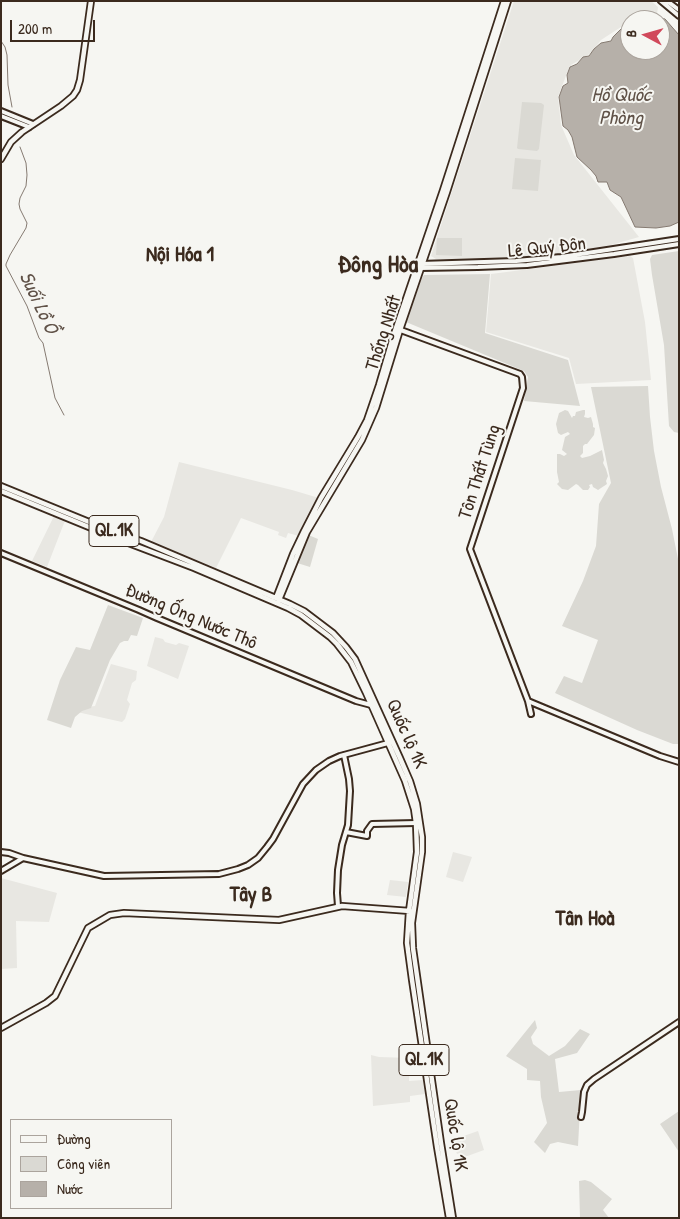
<!DOCTYPE html>
<html>
<head>
<meta charset="utf-8">
<style>
	body { margin:0 }
	#map { position:relative; width:680px; height:1219px; overflow:hidden; background:#f6f6f2; font-family:"Patrick Hand",sans-serif }
	canvas { display:block }
	.frame { position:absolute; inset:0; border:2px solid #3b2a1e; pointer-events:none }
	.legend { position:absolute; left:10px; top:1119px; width:162px; height:90px; box-sizing:border-box; background:#f6f6f2; border:1px solid #aba49d; margin:0; padding:6px 9px; list-style:none; font-size:15px; color:#3b2a1e }
	.legend li { display:flex; align-items:center; gap:10px; height:25px }
	.legend b { width:25px; border:1px solid #aba49d }
	.north { position:absolute; left:620px; top:10px; width:50px; height:50px; box-sizing:border-box; background:#f6f6f2; border:1px solid #aba49d; border-radius:50%; rotate:276deg; font-size:14px; font-weight:700; line-height:20px; text-align:center; color:#3b2a1e }
	.north::after { content:''; display:block; margin:auto; width:18px; height:22px; background:#d1495b; clip-path:polygon(50% 0,100% 100%,50% 72%,0 100%) }
	.scale { position:absolute; left:10px; top:20px; width:85px; height:22px; box-sizing:border-box; border:2px solid #3b2a1e; border-top:0; padding-left:6px; font-size:15px; line-height:18px; white-space:nowrap; color:#3b2a1e; -webkit-text-stroke:4px #f6f6f2; paint-order:stroke }
</style>
</head>
<body>
<div id="map">
<canvas width="680" height="1219"></canvas>
<div class="frame"></div>
<ul class="legend">
<li><b style="height:6px;background:#f6f6f2"></b>Đường</li>
<li><b style="height:14px;background:#dad9d3"></b>Công viên</li>
<li><b style="height:14px;background:#b6b0a9"></b>Nước</li>
</ul>
<div class="north">B</div>
<div class="scale">200 m</div>
</div>
<script>
const g = document.querySelector('canvas').getContext('2d');
g.lineJoin = 'round';
function paint(path, color) {
  g.fillStyle = color;
  g.fill(path, 'evenodd');
}
function toPath(rows) {
  const path = new Path2D();
  for (const r of rows) {
    path.moveTo(r[0], r[1]);
    for (let i = 2; i < r.length; i += 2) path.lineTo(r[i], r[i + 1]);
  }
  return path;
}
function trace(path, color, width, dash) {
  g.strokeStyle = color;
  g.lineWidth = width;
  g.lineCap = dash ? 'butt' : 'round';
  g.setLineDash(dash || []);
  g.stroke(path);
}
function drawText(font, color, halo, rows, align = 'center') {
  g.font = font + ' "Patrick Hand",sans-serif';
  g.lineWidth = 4;
  g.setLineDash([]);
  g.textBaseline = 'middle';
  g.strokeStyle = halo;
  g.fillStyle = color;
  for (const [text, x, y, turn = 0] of rows) {
    g.save();
    g.translate(x, y);
    g.rotate((+turn || 0) * Math.PI / 180);
    g.textAlign = isNaN(turn) ? turn : align;
    if (halo) g.strokeText(text, 0, 0);
    g.fillText(text, 0, 0);
    g.restore();
  }
}
const built = toPath([
	[514,1,651,1,658,7,657,14,639,20,630,20,630,23,624,25,601,40,591,53,571,65,567,73,558,97,561,125,574,155,639,237,611,245,558,254,492,259,436,259,431,256],
	[630,256,633,258,645,322,651,380,576,384,569,358,486,332,491,274],
	[179,462,292,490,319,498,299,536,288,533,286,538,278,535,279,532,241,518,216,568,151,542,164,517],
	[55,514,66,518,47,567,32,561],
	[155,637,163,639,165,642,176,645,179,643,189,646,178,679,147,666],
	[111,664,137,671,136,680,132,683,127,700,130,704,125,719,122,722,77,712,78,708,95,706],
	[453,852,472,857,463,882,446,877],
	[1,878,57,893,49,922,16,921,17,968,1,969],
	[390,880,408,882,406,897,387,895],
	[371,1055,379,1057,410,1058,409,1081,423,1080,425,1094,410,1096,410,1102,373,1106],
	[478,1131,484,1150,462,1158,460,1153,457,1154,452,1140]
]);
const green = toPath([
	[522,102,541,103,544,105,539,149,537,151,518,149,517,148],
	[515,158,541,160,538,191,512,189],
	[437,238,462,238,462,256,436,255],
	[679,251,679,433,674,432,669,426,664,345,652,275,650,259,652,255],
	[490,274,485,333,568,360,580,406,524,401,528,377,524,371,406,322,422,278,424,275],
	[648,386,650,417,654,451,661,487,672,529,679,564,679,744,673,744,637,730,555,693,564,676,582,683,598,640,562,626,583,581,596,546,599,504,611,483,591,387],
	[565,410,568,411,572,418,573,416,575,416,576,412,583,410,585,410,585,414,584,417,588,418,591,417,593,424,593,427,595,428,594,435,587,444,585,444,583,446,583,453,580,456,582,458,590,456,602,450,604,460,603,463,606,469,608,476,606,481,607,484,598,490,593,487,592,484,589,485,590,487,588,490,583,490,578,485,576,484,568,490,562,489,557,484,559,482,557,472,557,454,560,454,564,456,567,454,562,450,565,437,570,434,568,432,561,435,558,433,556,424,559,413],
	[306,534,318,539,310,567,294,562],
	[108,605,143,618,137,636,131,635,128,641,124,641,120,643,110,660,91,708,82,711,75,717,71,728,47,720,60,680,76,647,90,650],
	[535,1020,537,1028,531,1037,533,1044,549,1056,565,1046,580,1029,590,1034,577,1053,555,1059,559,1092,581,1090,578,1146,558,1142,550,1144,545,1153,534,1142,547,1123,541,1097,540,1081,527,1080,527,1069,506,1056],
	[679,1111,679,1152,660,1124],
	[585,1180,591,1182,612,1199,603,1210,609,1218,580,1218,579,1181]
]);
const water = toPath([
	[654,17,665,19,679,35,679,222,670,226,656,228,635,227,621,197,610,190,607,182,598,182,596,176,591,170,577,157,572,137,568,130,563,126,559,97,563,86,568,83,567,75,570,67,577,64,583,57,589,56,594,49,601,43,611,41,613,37,621,29,626,29,630,26,630,50,660,50,660,20,648,20,654,17]
]);
const stream = toPath([
	[1,41,5,47,7,55,8,85,12,107],
	[20,147,26,163,27,175,26,186,20,198,19,204,20,209,27,223,26,228,10,255,6,264,6,266,27,306,39,338,43,343,55,398,64,415]
]);
const minor = toPath([
	[661,1,679,16],
	[667,1,679,10],
	[1,111,33,124],
	[1,116,29,127],
	[420,264,516,261,561,257,679,239],
	[420,268,478,267,527,265,614,254,679,244],
	[398,329,520,374,522,377,523,388,470,549,528,701,660,756,679,762],
	[1,553,139,610,157,618,356,701,371,705],
	[528,701,531,714],
	[346,832,367,836,367,831,372,824,416,823],
	[1,852,9,853,23,858],
	[1,871,23,858,104,876,219,874,238,869,248,865,258,858,267,847,273,839,303,784,316,770,329,761,340,756,388,743],
	[338,906,337,893,338,870,342,845,348,825,350,791,349,779,344,755],
	[581,1117,582,1112,584,1092,587,1085,594,1079,679,1022]
]);
const major = toPath([
	[1,159,11,142,22,132,61,106,73,96,77,90,80,80,91,1],
	[1,486,99,526,141,541,290,604,304,611,333,633,346,647,355,659,400,758,410,781,417,804,422,837,422,852,412,923,413,948,441,1143,453,1218],
	[1,491,123,541,194,568,288,608,301,615,330,637,337,644,351,662,366,693,405,781,414,809,416,823,417,852,409,911,407,943,412,980,437,1147,449,1218],
	[276,598,293,554,304,531,321,498,358,437,367,420,379,385,394,334,443,190,504,1],
	[279,600,307,532,362,440,376,408,400,330,447,192,508,1],
	[1,1028,46,1003,55,996,88,928,110,915,124,913,279,920,342,906,410,911]
]);
const shields = [
	[114,531,50],
	[424,1060,50]
];
const shieldNames = [
	["QL.1K",114,531],
	["QL.1K",424,1060]
];
const streetNames = [
	["Lê Quý Đôn",547,248,-6],
	["Thống Nhất",384,333,-72],
	["Tôn Thất Tùng",480,472,-72],
	["Đường Ống Nước Thô",191,617,23],
	["Quốc lộ 1K",406,734,66],
	["Quốc lộ 1K",455,1135,81]
];
const waterNames = [
	["Hồ Quốc",621,96],
	["Phòng",621,119],
	["Suối Lồ Ồ",38,303,65]
];
const quarterNames = [
	["Nội Hóa 1",180,255],
	["Tây B",251,895],
	["Tân Hoà",585,919]
];
const districtNames = [
	["Đông Hòa",378,266]
];
paint(built, '#e8e7e2');
paint(green, '#dad9d3');
paint(water, '#b6b0a9');
trace(water, '#857a71', 1);
trace(stream, '#857a71', 1);
trace(minor, '#3b2a1e', 8);
trace(major, '#3b2a1e', 8);
trace(minor, '#f6f6f2', 4);
trace(major, '#f6f6f2', 4.5);
for (const [x, y, w] of shields) {
  const box = new Path2D();
  box.roundRect(x - w / 2, y - 15.5, w, 31, 4);
  g.fillStyle = '#f6f6f2';
  g.fill(box);
  trace(box, '#3b2a1e', 1);
}
drawText('bold 18px', '#3b2a1e', null, shieldNames);
drawText('19px', '#3b2a1e', '#f6f6f2', streetNames);
drawText('italic 20px', '#605248', '#f6f6f2', waterNames);
drawText('bold 21px', '#3b2a1e', '#f6f6f2', quarterNames);
drawText('bold 24px', '#3b2a1e', '#f6f6f2', districtNames);
</script>
</body>
</html>
